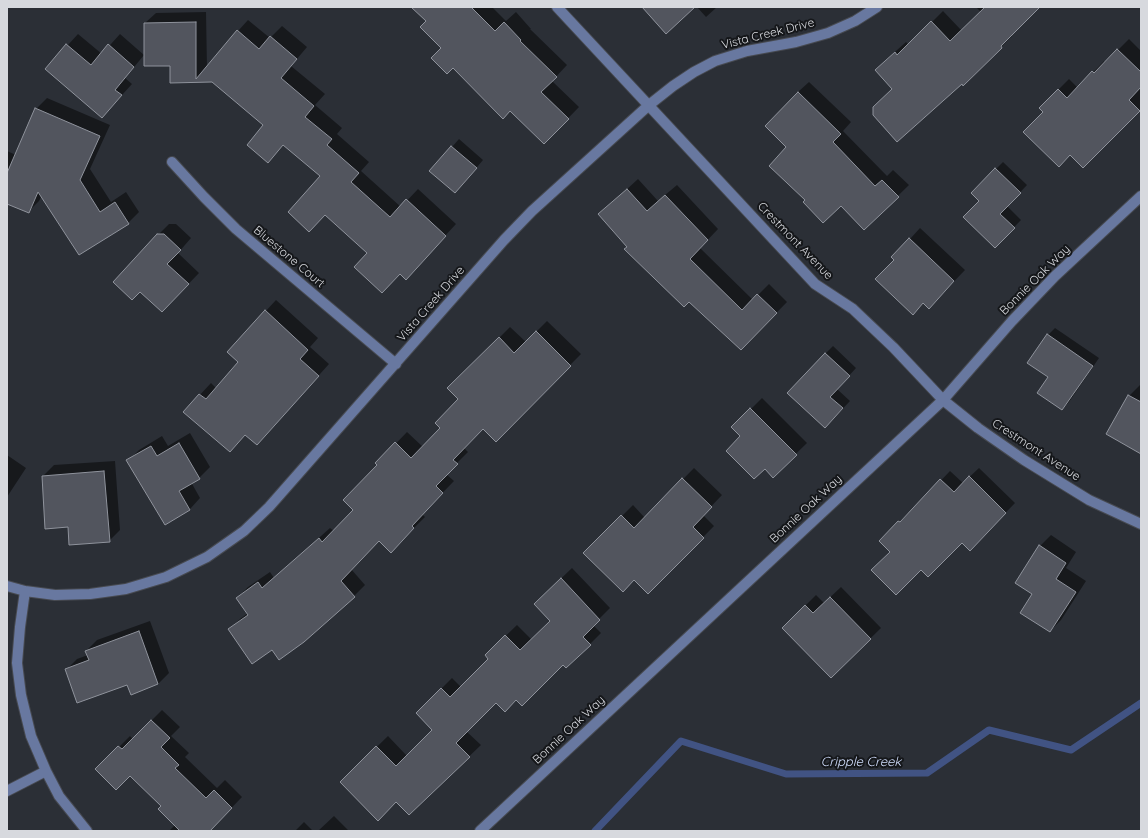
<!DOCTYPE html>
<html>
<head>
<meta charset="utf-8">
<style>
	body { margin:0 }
	#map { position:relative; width:1148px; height:838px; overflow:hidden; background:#2b2f36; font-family:Quicksand,sans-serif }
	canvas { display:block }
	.frame { position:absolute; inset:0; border:8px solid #d7d9de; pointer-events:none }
</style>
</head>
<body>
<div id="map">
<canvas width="1148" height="838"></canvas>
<div class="frame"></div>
</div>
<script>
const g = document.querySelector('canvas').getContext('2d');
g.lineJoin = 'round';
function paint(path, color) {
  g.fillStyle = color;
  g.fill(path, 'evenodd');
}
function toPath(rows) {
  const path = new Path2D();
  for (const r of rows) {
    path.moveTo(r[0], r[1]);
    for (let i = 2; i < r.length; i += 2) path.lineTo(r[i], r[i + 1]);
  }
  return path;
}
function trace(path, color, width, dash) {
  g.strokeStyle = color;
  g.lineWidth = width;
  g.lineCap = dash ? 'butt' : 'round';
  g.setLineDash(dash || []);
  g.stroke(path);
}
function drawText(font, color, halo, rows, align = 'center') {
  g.font = font + ' Quicksand,sans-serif';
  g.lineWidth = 4;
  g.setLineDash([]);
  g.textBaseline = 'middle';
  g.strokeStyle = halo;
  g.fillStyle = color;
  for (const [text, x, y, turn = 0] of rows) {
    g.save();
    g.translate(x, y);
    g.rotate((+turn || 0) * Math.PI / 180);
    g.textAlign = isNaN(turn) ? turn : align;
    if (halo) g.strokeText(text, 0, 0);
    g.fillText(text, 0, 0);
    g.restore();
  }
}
const shadow = toPath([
	[412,7,492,7,506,21,516,12,531,29,530,29,567,65,552,81,579,107,544,143,510,110,442,48,427,21],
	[697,7,717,7,706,17],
	[976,7,1039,7,1011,35,1012,36,963,84,962,83,893,89,887,59,906,42,909,45,943,11,962,31,981,12],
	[206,12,207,68,238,31,248,20,270,38,282,26,307,47,291,66,325,94,315,105,342,128,337,134,369,162,361,171,401,207,418,189,456,224,406,278,400,273,368,253,322,176,284,144,278,151,265,125,212,81,171,82,171,65,145,23,156,13],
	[78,34,102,54,120,34,144,55,125,78,132,84,102,117,46,69],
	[1129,39,1141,51,1141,86,1139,88,1141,90,1141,109,1083,167,1040,108,1069,79,1078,88,1104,61,1105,63],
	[809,82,851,122,843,131,887,176,893,170,909,185,864,229,841,205,806,200,788,147,798,92],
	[47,98,110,125,90,169,111,202,126,192,139,212,128,223,42,195,39,201,28,212,7,203,7,151,16,155,36,109],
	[459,139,483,160,462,185,431,171],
	[1003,162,1027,185,1007,206,1021,220,995,247,980,201,972,193],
	[638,179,658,201,677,185,718,229,700,248,753,300,769,284,787,302,741,349,628,247,600,214],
	[169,224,176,224,191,238,178,253,199,273,173,300,158,235],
	[920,228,965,270,939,297,923,302,895,260,910,239],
	[276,300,318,338,310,347,329,364,257,444,246,434,230,451,184,412,211,383,217,389,240,362,228,352],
	[547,321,581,354,496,440,483,428,464,448,468,452,446,474,454,481,422,514,425,517,391,551,379,540,351,569,365,585,354,596,272,649,229,630,240,619,248,613,237,598,248,587,270,572,274,578,330,528,334,531,354,510,379,465,377,463,407,432,423,447,441,428,460,399,449,388,510,327,526,342],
	[1055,328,1099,358,1069,402,1062,409,1049,377,1048,335],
	[833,346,856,368,837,389,850,401,832,420,825,354],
	[1140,385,1141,386,1141,443,1129,396],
	[762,398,807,443,773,476,742,436,733,427],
	[190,433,210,467,199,478,191,482,200,498,190,509,165,524,128,461,139,450,162,436,168,446],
	[7,455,26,468,7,497],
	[115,461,120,530,109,541,69,526,43,476,54,465],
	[694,468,722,495,703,515,714,526,648,593,634,579,585,553,633,505,645,518],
	[979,468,1015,503,979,540,962,542,921,569,891,552,881,541,908,513,909,514,950,471,963,483],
	[1051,535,1076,552,1066,568,1086,581,1061,620,1050,631,1034,594,1040,546],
	[572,568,610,608,593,625,601,633,590,644,516,699,496,701,466,731,481,745,409,814,396,801,341,782,388,736,407,756,434,730,417,713,452,678,461,687,489,659,486,655,517,625,532,640,551,621,546,593],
	[841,587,881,628,831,677,783,628,816,595,824,603],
	[150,621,169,673,158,684,131,694,128,684,66,670,77,659,88,655,86,651,97,640],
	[162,710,180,727,171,736,189,753,185,757,217,788,225,780,242,797,209,831,169,831,175,825,162,806,130,774,97,769,130,736,133,739],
	[334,816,349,831,318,831],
	[304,822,313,831,295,831]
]);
const stream = toPath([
	[595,831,681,741,786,774,927,773,989,730,1071,750,1141,703]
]);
const building = toPath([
	[411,7,471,7,495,31,504,22,521,40,520,41,557,77,541,92,569,119,544,144,510,111,503,119,453,68,447,74,431,58,441,48,420,27,426,21,411,7],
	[642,7,695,7,666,34,642,7],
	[985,7,1040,7,1001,46,1002,48,963,86,962,84,897,142,873,115,873,107,892,89,875,70,895,52,897,55,931,21,950,41,985,7],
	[196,22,196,79,237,30,259,49,270,36,297,59,281,78,314,106,305,117,332,139,327,145,359,173,351,182,390,217,406,199,446,236,406,280,400,274,382,293,354,267,367,253,325,215,309,232,288,212,320,176,283,145,268,163,247,145,263,125,212,82,170,83,170,66,144,66,144,23,196,22],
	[66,44,91,65,108,44,134,67,115,90,122,95,102,118,45,69,66,44],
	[1117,49,1141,72,1141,87,1129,100,1140,111,1083,168,1070,155,1059,167,1023,132,1043,112,1039,108,1058,89,1067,98,1092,71,1094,73,1117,49],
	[798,92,841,134,833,142,875,186,882,180,899,197,864,230,841,206,823,223,803,202,805,200,769,166,786,147,765,126,798,92],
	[35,108,100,136,80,180,100,212,115,202,129,224,79,255,38,192,29,213,7,204,7,173,35,108],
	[451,146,477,168,455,193,429,171,451,146],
	[995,168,1021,193,1000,214,1015,228,995,248,963,217,979,201,971,193,995,168],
	[627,189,647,211,665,195,708,240,690,259,742,310,757,294,777,313,741,350,689,302,684,307,624,249,627,247,598,214,627,189],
	[157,234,164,234,181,250,167,264,189,284,162,312,140,292,132,300,113,282,157,234],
	[909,238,954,281,929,309,923,303,913,315,875,279,894,260,891,257,909,238],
	[265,310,308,350,300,359,319,376,257,445,245,435,230,452,183,412,199,394,206,399,238,362,227,352,265,310],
	[536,331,571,366,496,442,483,429,453,460,458,464,436,486,443,493,412,526,414,528,391,553,379,541,341,581,355,597,304,642,279,660,272,650,252,664,228,629,248,615,236,598,258,582,262,588,319,538,322,542,353,510,343,500,377,465,375,463,395,442,411,458,440,428,435,423,458,399,447,388,499,337,514,353,536,331],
	[1047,334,1093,366,1062,410,1037,393,1048,377,1027,363,1047,334],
	[825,353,850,376,830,397,843,408,825,428,787,393,825,353],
	[1128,395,1141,402,1141,454,1106,434,1128,395],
	[750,408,797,455,773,478,765,469,754,479,726,451,740,436,731,427,750,408],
	[179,443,200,479,179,491,190,510,165,525,126,460,151,446,157,456,179,443],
	[104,471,110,542,69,545,68,527,45,529,42,476,104,471],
	[969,476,1006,513,970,551,962,543,928,577,921,570,896,595,871,570,890,552,879,541,898,521,900,522,940,479,954,492,969,476],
	[682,478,712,507,693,527,704,538,648,594,634,580,623,592,583,553,621,515,634,528,682,478],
	[1039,545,1066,563,1056,579,1076,592,1050,632,1020,613,1032,594,1015,583,1039,545],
	[561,578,600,620,583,637,591,645,566,668,563,665,522,706,516,700,505,712,496,703,456,743,470,757,409,815,396,802,378,821,340,782,376,746,396,766,432,730,416,713,441,688,450,697,488,659,485,655,505,635,520,650,550,621,534,604,561,578],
	[830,597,871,639,831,678,782,628,805,605,813,613,830,597],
	[139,631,158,684,131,695,127,685,77,703,65,669,89,660,85,651,139,631],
	[151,720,170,738,161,747,179,765,175,768,206,798,214,790,232,808,210,831,180,831,158,809,161,806,130,776,116,790,95,769,118,746,122,749,151,720]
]);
const minor = toPath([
	[557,7,815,284,853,309,893,347,943,400,978,428,1024,460,1089,500,1141,524],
	[172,162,204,197,236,229,396,364],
	[7,586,25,591,55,595,90,594,126,589,166,577,207,557,244,531,269,507,504,240,532,211,649,105,673,86,694,72,715,61,747,51,796,42,828,33,855,21,877,7],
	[25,591,20,627,17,663,21,695,31,736,46,771,59,796,87,831],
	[7,791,46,771],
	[480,831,943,400,1012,321,1055,276,1141,196]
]);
const streetNames = [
	["Vista Creek Drive",768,34,-14],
	["Crestmont Avenue",795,241,46],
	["Bluestone Court",289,257,40],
	["Bonnie Oak Way",1035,280,-45],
	["Vista Creek Drive",431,304,-49],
	["Crestmont Avenue",1036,450,33],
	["Bonnie Oak Way",806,509,-43],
	["Bonnie Oak Way",569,730,-43]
];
const waterNames = [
	["Cripple Creek",861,762]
];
paint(shadow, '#0007');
trace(stream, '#415383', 7);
paint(building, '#52555e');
trace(building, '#8f939c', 1);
trace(minor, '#474a51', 12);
trace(minor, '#6878a0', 10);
drawText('12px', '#d7d9de', '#15171a', streetNames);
drawText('italic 13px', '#d1defd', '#15171a', waterNames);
</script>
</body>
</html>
